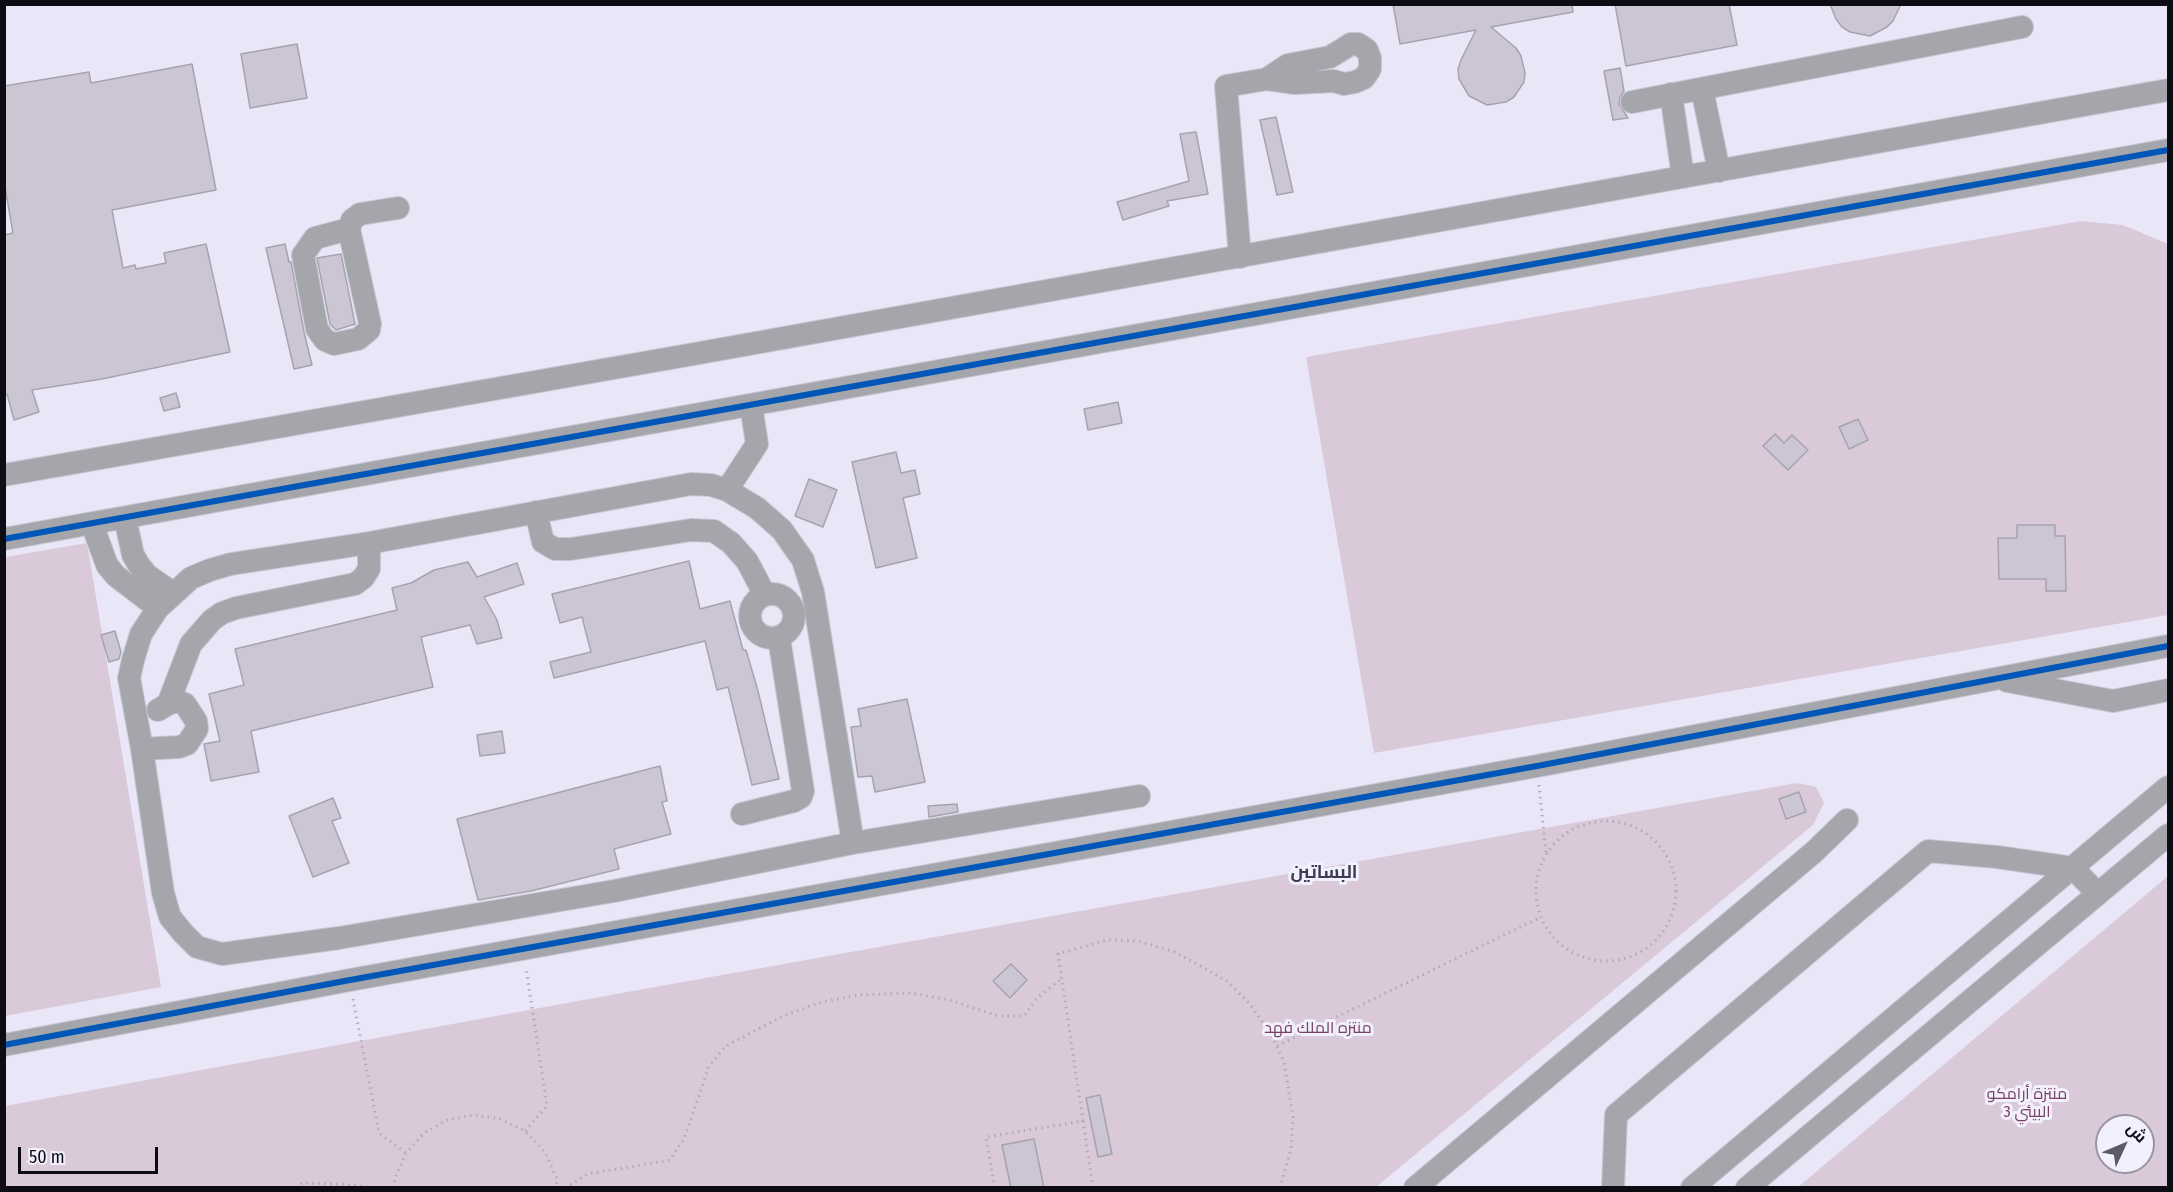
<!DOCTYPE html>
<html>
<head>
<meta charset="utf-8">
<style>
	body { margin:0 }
	#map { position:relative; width:2173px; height:1192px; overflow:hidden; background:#e9e7f7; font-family:"Fira Sans Condensed",Cairo,sans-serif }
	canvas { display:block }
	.frame { position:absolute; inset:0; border:6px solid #0d0c15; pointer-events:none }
	.north { position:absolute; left:2095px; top:1114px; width:60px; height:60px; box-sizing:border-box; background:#f1f0fc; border:2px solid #9695a0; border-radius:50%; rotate:46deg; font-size:16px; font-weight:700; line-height:24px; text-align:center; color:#0d0c15 }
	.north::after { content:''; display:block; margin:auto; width:21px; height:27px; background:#5a5964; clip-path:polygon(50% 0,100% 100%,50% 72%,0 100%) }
	.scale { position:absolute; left:18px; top:1147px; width:140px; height:27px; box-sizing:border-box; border:3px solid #0d0c15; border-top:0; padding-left:8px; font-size:18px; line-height:21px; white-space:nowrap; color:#0d0c15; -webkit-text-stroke:4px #f1f0fc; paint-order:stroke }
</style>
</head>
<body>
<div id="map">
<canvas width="2173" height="1192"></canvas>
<div class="frame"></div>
<div class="north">ش</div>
<div class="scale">50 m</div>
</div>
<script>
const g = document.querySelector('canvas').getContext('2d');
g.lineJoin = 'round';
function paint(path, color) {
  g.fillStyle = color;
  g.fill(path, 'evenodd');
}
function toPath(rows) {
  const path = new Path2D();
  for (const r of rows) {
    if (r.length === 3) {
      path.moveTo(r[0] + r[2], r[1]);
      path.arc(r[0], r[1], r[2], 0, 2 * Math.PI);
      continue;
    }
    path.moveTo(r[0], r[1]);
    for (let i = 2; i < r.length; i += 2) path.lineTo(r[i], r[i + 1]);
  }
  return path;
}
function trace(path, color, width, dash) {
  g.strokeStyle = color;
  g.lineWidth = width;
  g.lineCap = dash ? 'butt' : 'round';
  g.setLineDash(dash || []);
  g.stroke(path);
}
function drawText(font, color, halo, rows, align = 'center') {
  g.font = font + ' "Fira Sans Condensed",Cairo,sans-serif';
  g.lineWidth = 6;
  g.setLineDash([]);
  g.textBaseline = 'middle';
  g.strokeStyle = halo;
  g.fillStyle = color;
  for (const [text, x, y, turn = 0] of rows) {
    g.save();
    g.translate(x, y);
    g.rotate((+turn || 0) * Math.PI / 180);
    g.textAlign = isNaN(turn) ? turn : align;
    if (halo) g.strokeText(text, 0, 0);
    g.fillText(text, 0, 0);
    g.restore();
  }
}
const green = toPath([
	[2081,221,2123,225,2168,244,2168,615,1374,753,1306,357],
	[87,543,161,987,5,1016,5,557],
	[1797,783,1816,787,1824,803,1813,825,1376,1187,5,1188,5,1106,627,992],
	[2168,876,2168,1187,1798,1187],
	[2107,1126,2143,1126,2143,1162,2107,1162]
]);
const building = toPath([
	[1393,4,1572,4,1573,12,1491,27,1516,48,1521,56,1525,73,1524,82,1514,97,1506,102,1487,105,1469,96,1459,79,1458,69,1461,60,1476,30,1400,44,1393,4],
	[1615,4,1729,4,1737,45,1626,66,1615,4],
	[1830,4,1901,4,1893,21,1887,27,1870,36,1850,32,1842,27,1836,19,1830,4],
	[297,44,307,98,250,108,241,54,297,44],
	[192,64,216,190,112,210,123,268,135,265,136,269,166,263,164,253,206,244,230,352,102,379,32,390,39,412,14,420,7,394,4,394,4,235,13,233,4,181,4,86,89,72,91,83,192,64],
	[1620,68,1624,91,1620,97,1619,104,1628,118,1613,120,1604,71,1620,68],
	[1276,117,1293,192,1277,195,1260,120,1276,117],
	[1196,132,1208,194,1167,201,1169,206,1123,220,1117,202,1189,181,1180,134,1196,132],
	[285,244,289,262,291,262,304,332,312,365,294,369,266,248,285,244],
	[341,254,355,324,336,330,330,324,317,258,341,254],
	[176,393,180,407,164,411,160,398,176,393],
	[1118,402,1122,423,1088,430,1084,409,1118,402],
	[1858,419,1868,440,1849,449,1839,427,1858,419],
	[1775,434,1784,443,1792,435,1808,450,1788,470,1763,446,1775,434],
	[896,452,901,473,915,470,920,494,903,498,917,558,876,568,852,462,896,452],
	[809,479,837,490,823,527,795,516,809,479],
	[2017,525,2055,525,2055,536,2065,536,2066,591,2046,591,2046,579,1999,579,1998,538,2017,538,2017,525],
	[689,561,700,609,730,601,743,650,746,650,758,691,779,779,752,785,728,687,717,690,705,641,554,678,550,662,591,652,582,617,560,623,552,594,689,561],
	[468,562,477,577,517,563,524,584,484,597,497,620,502,638,477,644,470,625,421,637,433,687,251,731,259,772,211,781,204,744,220,741,209,694,244,685,235,649,397,610,392,588,411,583,434,570,468,562],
	[115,631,121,652,119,659,109,662,101,635,115,631],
	[907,699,925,782,875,792,872,776,858,777,851,727,861,726,858,709,907,699],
	[502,731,505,753,480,756,477,735,502,731],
	[660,766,667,801,662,802,671,834,614,849,619,869,531,891,478,900,457,819,660,766],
	[1799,792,1806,812,1786,819,1779,799,1799,792],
	[333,798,341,818,332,821,349,863,313,877,289,816,333,798],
	[957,804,958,812,929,817,928,806,957,804],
	[1011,964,1027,980,1010,998,993,981,1011,964],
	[1100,1095,1112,1154,1098,1157,1086,1098,1100,1095],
	[1034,1139,1044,1188,1011,1188,1002,1145,1034,1139]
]);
const path = toPath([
	[1539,785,1546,853],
	[1606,891,70],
	[353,999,379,1133,406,1153],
	[1277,1046,1541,917],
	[1083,1121,1058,954,1107,940,1138,941,1175,952,1227,981,1250,1004,1272,1036,1284,1062,1293,1117,1291,1149,1280,1188],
	[525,1131,547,1106,526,968],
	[296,1188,302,1183,342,1184,374,1188],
	[394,1188,395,1178,406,1153,424,1133,447,1120,474,1115,500,1119,525,1131,545,1152,556,1177,557,1188],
	[565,1188,588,1174,670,1160,684,1139,709,1066,726,1046,781,1017,818,1003,857,995,910,993,950,1000,998,1016,1024,1016,1037,998,1061,979],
	[995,1188,986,1137,1083,1121,1093,1188]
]);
const minor = toPath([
	[1351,44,1358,44,1367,50,1370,58,1370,69,1364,78,1355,82,1344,84,1334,81,1295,83,1267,79,1288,65,1330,57,1351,44],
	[1702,89,1719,171],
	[1671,94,1683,177],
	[1632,102,2022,27],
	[349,229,315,238,303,255,317,329,325,340,334,344,358,339,369,330,370,324,349,229,352,220,360,214,398,208],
	[1240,257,1226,86,1267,79],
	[4,475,694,354,2168,90],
	[727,490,757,444,751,405],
	[536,512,543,542,555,549,571,549,691,530,714,531,731,543,747,561,765,595],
	[125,518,133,555,139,565,147,575,173,593],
	[92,524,107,565,116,576,158,608],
	[4,539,2168,150],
	[772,616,22],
	[2007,681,2113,701,2168,690],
	[168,704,191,644,212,620,222,613,236,608,355,584,363,578,369,569,369,543],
	[142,749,179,747,187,744,197,729,196,721,185,704,178,701,168,704,158,710],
	[742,814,794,801,801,797,803,791,779,638],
	[853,843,813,592,803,560,782,530,757,508,727,490,711,485,691,484,369,543,231,564,210,570,191,578,158,608,141,634,133,660,129,678,142,749,163,893,170,917,183,933,197,947,222,954,339,938,614,891,853,843,1139,796],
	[4,1045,350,980,1537,766,2168,646],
	[1415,1188,1814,852,1847,820],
	[1613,1188,1616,1115,1928,851,1997,857,2073,868,2097,893],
	[1692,1188,2168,787],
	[1747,1188,2168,835]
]);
const cycleway = toPath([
	[4,539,2168,150],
	[4,1045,350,980,1537,766,2168,646]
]);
const parkNames = [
	["منتزه الملك فهد",1318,1029],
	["منتزة أرامكو",2027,1095],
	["البيئي 3",2027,1113]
];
const neighbourhoodNames = [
	["البساتين",1324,873]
];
paint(green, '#dac9d9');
paint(building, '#ccc6d4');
trace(building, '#a7a3ae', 1.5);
trace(minor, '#c7c6d1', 24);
trace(path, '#aeadb6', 3, [1.5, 4.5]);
trace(minor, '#a4a6ac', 22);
trace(cycleway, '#0057b8', 6);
drawText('16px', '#7a4162', '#f1f0fc', parkNames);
drawText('bold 18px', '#3d3a51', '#f1f0fc', neighbourhoodNames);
</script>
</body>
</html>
